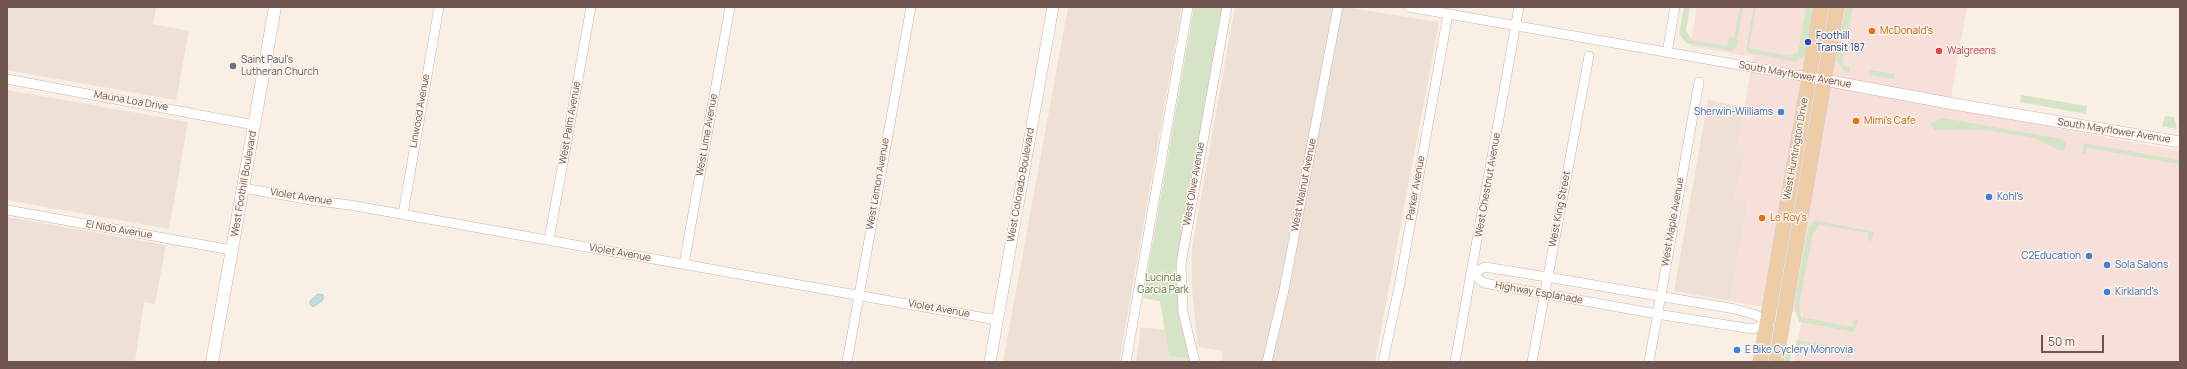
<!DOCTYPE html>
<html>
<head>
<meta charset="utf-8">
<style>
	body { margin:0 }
	#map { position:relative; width:2187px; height:369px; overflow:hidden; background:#f9efe5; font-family:Manrope,sans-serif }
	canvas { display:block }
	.frame { position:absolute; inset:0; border:8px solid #6e564e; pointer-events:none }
	.scale { position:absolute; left:2041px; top:335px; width:63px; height:18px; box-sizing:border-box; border:2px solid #6e564e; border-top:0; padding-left:5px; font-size:12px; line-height:14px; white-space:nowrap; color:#6e564e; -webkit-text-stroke:3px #fcf3eb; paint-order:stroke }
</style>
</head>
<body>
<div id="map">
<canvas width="2187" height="369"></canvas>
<div class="frame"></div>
<div class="scale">50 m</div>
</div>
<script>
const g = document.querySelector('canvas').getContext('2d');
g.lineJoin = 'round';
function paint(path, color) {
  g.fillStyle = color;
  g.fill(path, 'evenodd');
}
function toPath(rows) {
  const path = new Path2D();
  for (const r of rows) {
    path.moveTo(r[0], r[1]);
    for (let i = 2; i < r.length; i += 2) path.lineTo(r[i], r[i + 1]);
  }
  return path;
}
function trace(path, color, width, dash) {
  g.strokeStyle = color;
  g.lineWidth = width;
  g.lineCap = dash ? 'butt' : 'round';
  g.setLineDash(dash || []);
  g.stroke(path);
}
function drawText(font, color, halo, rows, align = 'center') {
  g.font = font + ' Manrope,sans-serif';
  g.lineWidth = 3;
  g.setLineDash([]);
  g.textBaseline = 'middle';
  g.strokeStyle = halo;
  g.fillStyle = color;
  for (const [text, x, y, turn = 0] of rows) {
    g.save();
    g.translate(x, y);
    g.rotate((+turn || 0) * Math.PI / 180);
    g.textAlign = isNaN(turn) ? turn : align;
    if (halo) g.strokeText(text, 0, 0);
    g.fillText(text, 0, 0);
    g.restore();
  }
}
const residential = toPath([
	[7,7,156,7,153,24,189,31,176,100,7,70],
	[1068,7,1182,7,1119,362,1003,362],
	[1235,7,1343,7,1439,22,1375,362,1222,362,1223,351,1198,347,1192,290,1192,248],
	[7,90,188,122,169,229,7,200],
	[1708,100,1744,107,1737,150,1745,152,1735,199,1748,202,1730,301,1674,291],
	[7,217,166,245,155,304,144,302,135,362,7,362],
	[1141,327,1165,330,1169,356,1192,359,1192,362,1136,362]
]);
const commercial = toPath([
	[1697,7,1967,7,1949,108,2180,151,2180,362,1794,362,1803,314,1730,301,1748,203,1735,200,1745,152,1737,150,1753,57,1690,46]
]);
const green = toPath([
	[1194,7,1222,7,1180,263,1192,359,1169,356,1160,301,1143,298],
	[1684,7,1690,7,1686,31,1692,40,1727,46,1729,37,1734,38,1740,7,1743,7,1736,48,1731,51,1686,43,1679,34],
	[1754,7,1756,7,1749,48,1789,56,1798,53,1806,7,1814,7,1806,55,1795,62,1749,53,1746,49],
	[1846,7,1853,7,1847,40,1840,39],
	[1840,41,1846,42,1842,65,1850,67,1849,72,1844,71,1836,60],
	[1870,70,1895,74,1894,79,1868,75],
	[2021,95,2087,106,2086,114,2020,102],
	[2165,116,2174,117,2177,129,2162,126],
	[1943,118,2062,139,2066,143,2065,150,2059,150,2037,139,1986,130,1934,130,1931,123],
	[2084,143,2180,160,2180,166,2178,166,2178,164,2086,148,2085,155,2082,154],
	[1815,220,1874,232,1871,241,1868,241,1869,233,1819,225,1813,234,1799,305,1801,317,1853,327,1855,319,1858,321,1854,332,1799,322,1794,305,1808,229],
	[1797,340,1849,349,1852,353,1851,357,1846,360,1848,353,1801,344,1799,355,1791,353,1790,362,1784,362,1787,349,1788,347,1795,349]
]);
const water = toPath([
	[318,294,323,295,323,300,313,307,310,304,310,301,318,294]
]);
const minor = toPath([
	[1409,7,1808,77],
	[1667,53,1675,7],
	[7,79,254,125],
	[243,188,317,201,350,205,997,320],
	[7,210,232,250],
	[403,214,439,7],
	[549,240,591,7],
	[684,264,730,7],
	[1767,324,1752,329,1657,314,1484,283,1472,274,1485,267,1547,277,1735,309,1756,315,1770,324],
	[847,362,911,7],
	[1126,362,1188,7],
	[1195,362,1183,312,1181,264,1227,7],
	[1267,362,1284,290,1338,7],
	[1383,362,1399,287,1448,14],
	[1455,362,1519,7],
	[1532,362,1589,56],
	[1649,362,1699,82]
]);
const tertiary = toPath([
	[1808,77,1954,104,2180,142],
	[990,362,1053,7]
]);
const secondary = toPath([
	[212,362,275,7]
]);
const primary = toPath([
	[1760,362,1821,7],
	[1776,362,1837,7]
]);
const markers = [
	[1872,31,4,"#e8710a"],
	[1808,42,4,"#1a4fb4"],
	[1939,51,4,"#e0444e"],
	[233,66,4,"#6b7280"],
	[1781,112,4,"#3f7fe0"],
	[1856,121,4,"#e8710a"],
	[1989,197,4,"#3f7fe0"],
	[1762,218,4,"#e8710a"],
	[2089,256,4,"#3f7fe0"],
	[2107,265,4,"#3f7fe0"],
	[2107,292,4,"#3f7fe0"],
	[1737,350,4,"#3f7fe0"]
];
const foodNames = [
	["McDonald's",1880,31],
	["Mimi's Cafe",1864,121],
	["Le Roy's",1770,218]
];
const transitNames = [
	["Foothill",1816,36],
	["Transit 187",1816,48]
];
const healthNames = [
	["Walgreens",1947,51]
];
const worshipNames = [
	["Saint Paul's",241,60],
	["Lutheran Church",241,72]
];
const streetNames = [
	["South Mayflower Avenue",1795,75,10],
	["Mauna Loa Drive",131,101,10],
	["Linwood Avenue",420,111,-80],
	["West Palm Avenue",570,123,-80],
	["South Mayflower Avenue",2114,131,9],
	["West Lime Avenue",707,135,-80],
	["West Huntington Drive",1796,149,-80],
	["West Foothill Boulevard",244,184,-80],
	["West Lemon Avenue",878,184,-80],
	["West Olive Avenue",1194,184,-80],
	["West Colorado Boulevard",1021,185,-80],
	["West Walnut Avenue",1304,185,-79],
	["West Chestnut Avenue",1488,185,-80],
	["Parker Avenue",1416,188,-80],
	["Violet Avenue",301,197,9],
	["West King Street",1560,209,-79],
	["West Maple Avenue",1673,222,-80],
	["El Nido Avenue",119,230,10],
	["Violet Avenue",620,253,10],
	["Highway Esplanade",1539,293,10],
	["Violet Avenue",939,309,10]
];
const shopNames = [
	["Sherwin-Williams",1773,112,"right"],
	["Kohl's",1997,197],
	["C2Education",2081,256,"right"],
	["Sola Salons",2115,265],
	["Kirkland's",2115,292],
	["E Bike Cyclery Monrovia",1745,350]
];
const parkNames = [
	["Lucinda",1163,278],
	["Garcia Park",1163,290]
];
paint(residential, '#efe0d5');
paint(commercial, '#f7e0da');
paint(green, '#d5e4c6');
paint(water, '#bddedf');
trace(water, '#a4cdd0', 1);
trace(minor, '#c8b6ad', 10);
trace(tertiary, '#c8b6ad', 12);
trace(secondary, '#cdb8ae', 13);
trace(primary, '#d4ccca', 15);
trace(minor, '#fff', 9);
trace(tertiary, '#fff', 11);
trace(secondary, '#fff', 12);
trace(primary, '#eecca6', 14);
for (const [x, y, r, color] of markers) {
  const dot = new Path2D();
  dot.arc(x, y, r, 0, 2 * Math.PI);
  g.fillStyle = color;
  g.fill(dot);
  trace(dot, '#fcf3eb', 1.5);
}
drawText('10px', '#c56008', '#fcf3eb', foodNames, 'left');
drawText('10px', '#164399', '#fcf3eb', transitNames, 'left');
drawText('10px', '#be3a42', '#fcf3eb', healthNames, 'left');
drawText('10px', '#5b616d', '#fcf3eb', worshipNames, 'left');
drawText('10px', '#6e564e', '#fcf3eb', streetNames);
drawText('10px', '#366cbe', '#fcf3eb', shopNames, 'left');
drawText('10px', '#5d784b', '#fcf3eb', parkNames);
</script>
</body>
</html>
